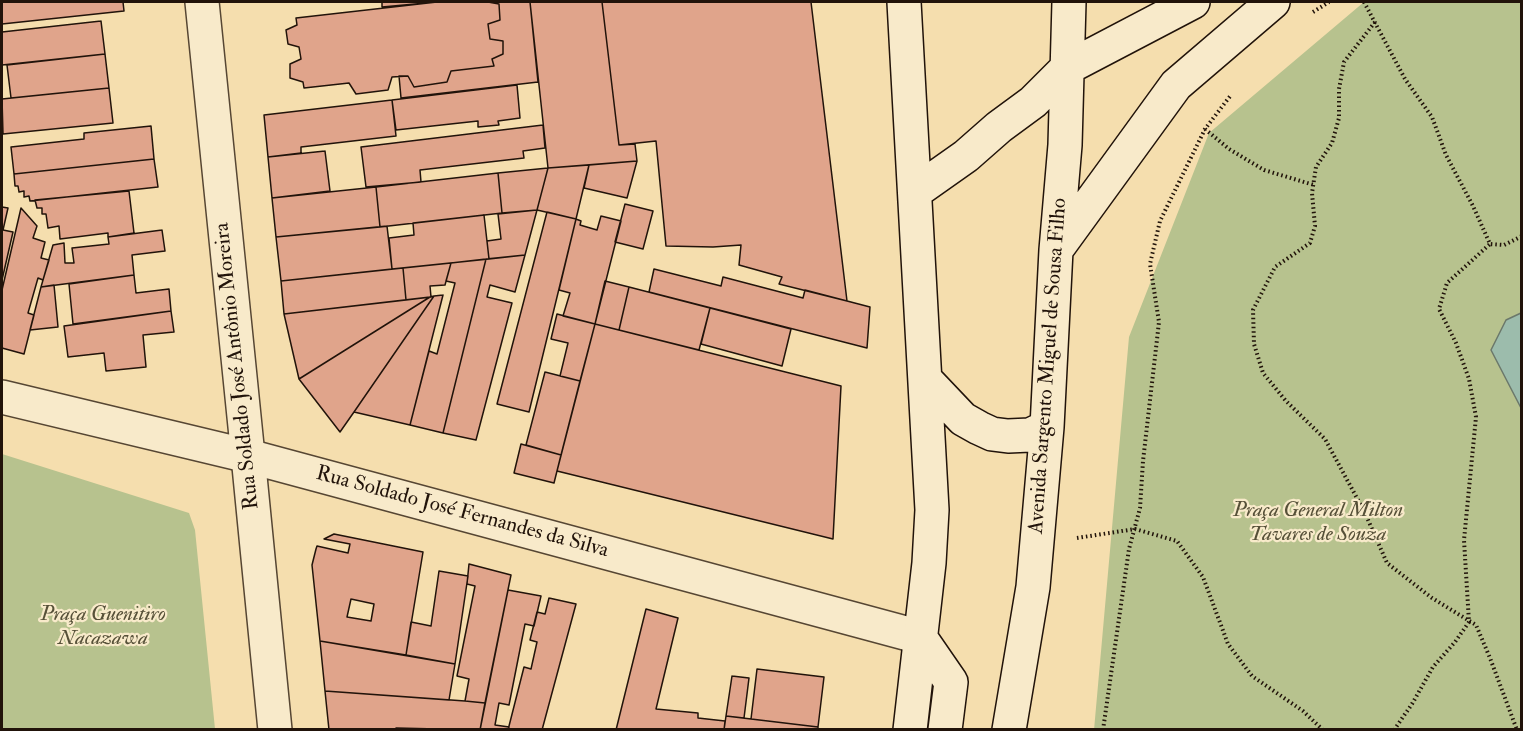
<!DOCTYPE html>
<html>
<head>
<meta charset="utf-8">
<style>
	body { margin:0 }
	#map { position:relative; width:1523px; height:731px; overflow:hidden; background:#f5deae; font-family:"IM FELL Double Pica",serif }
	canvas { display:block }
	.frame { position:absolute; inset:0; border:3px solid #21130a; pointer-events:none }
</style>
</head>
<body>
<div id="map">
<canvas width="1523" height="731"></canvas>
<div class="frame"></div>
</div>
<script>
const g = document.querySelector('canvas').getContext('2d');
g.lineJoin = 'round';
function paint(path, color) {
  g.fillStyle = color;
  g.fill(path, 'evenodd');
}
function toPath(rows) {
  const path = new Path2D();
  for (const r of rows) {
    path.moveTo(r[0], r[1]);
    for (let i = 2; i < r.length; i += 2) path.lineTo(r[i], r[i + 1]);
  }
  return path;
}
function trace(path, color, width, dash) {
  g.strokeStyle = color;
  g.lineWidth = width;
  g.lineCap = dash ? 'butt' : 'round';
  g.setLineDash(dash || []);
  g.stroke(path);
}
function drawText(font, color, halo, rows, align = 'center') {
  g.font = font + ' "IM FELL Double Pica",serif';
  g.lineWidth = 4.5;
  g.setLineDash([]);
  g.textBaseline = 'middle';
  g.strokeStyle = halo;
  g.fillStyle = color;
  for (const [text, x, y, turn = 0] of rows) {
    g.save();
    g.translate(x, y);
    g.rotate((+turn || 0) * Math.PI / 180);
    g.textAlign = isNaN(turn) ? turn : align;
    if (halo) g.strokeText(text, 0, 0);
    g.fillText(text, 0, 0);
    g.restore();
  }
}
const green = toPath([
	[1364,2,1521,2,1521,729,1094,730,1129,337,1209,133],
	[2,454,189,513,195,530,215,729,2,729]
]);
const water = toPath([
	[1521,313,1521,408,1491,350,1506,320,1521,313]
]);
const building = toPath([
	[2,2,123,2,124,11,2,24,2,2],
	[382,2,437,2,382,7,382,2],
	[437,2,488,2,499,4,500,20,488,24,490,39,503,41,503,54,492,59,494,66,451,71,447,82,414,87,408,76,392,77,388,90,356,94,349,83,304,88,303,82,290,78,290,64,301,59,299,47,288,44,286,30,297,25,296,18,437,2],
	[488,2,530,2,538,82,401,98,399,76,408,76,414,87,447,82,451,71,494,66,492,59,503,54,503,41,490,39,488,24,500,20,499,4,488,2],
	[530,2,602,2,619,145,635,144,637,161,548,168,530,2],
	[602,2,811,2,847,301,779,284,782,277,739,265,741,245,713,247,666,246,656,141,619,145,602,2],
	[101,21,105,54,2,65,2,32,101,21],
	[105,54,109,88,11,98,7,65,105,54],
	[517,85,520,118,498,121,499,125,478,127,478,121,396,130,392,100,517,85],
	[109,88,113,123,3,134,2,99,109,88],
	[392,100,396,136,301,147,301,153,268,157,264,115,392,100],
	[543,125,545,148,523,151,524,158,420,170,421,182,366,187,361,147,543,125],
	[151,126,154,159,14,174,11,147,84,139,84,133,151,126],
	[325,151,330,191,272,198,268,157,325,151],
	[154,159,158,187,30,201,29,196,24,197,24,191,19,192,18,186,15,186,14,174,154,159],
	[637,161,627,198,584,188,589,165,637,161],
	[589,165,576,219,537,210,548,168,589,165],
	[548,168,537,210,502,213,498,173,548,168],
	[498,173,502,213,380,227,376,187,498,173],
	[376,187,380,227,276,237,272,198,376,187],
	[129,191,134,233,108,237,108,233,60,239,59,226,48,228,46,214,42,214,42,208,37,208,35,200,129,191],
	[625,204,653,211,643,249,615,242,625,204],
	[2,207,8,208,3,230,13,232,2,280,2,207],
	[21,208,37,226,33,238,45,242,41,258,49,260,43,280,38,278,28,313,34,315,24,354,2,348,2,290,21,208],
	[537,210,525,255,489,259,487,241,501,239,498,214,537,210],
	[547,212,576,219,529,412,497,404,547,212],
	[484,215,489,259,392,269,389,238,414,235,413,223,484,215],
	[601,216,621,221,595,324,563,316,570,293,559,290,576,219,581,221,580,225,597,230,601,216],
	[387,226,392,269,281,281,276,237,387,226],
	[162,230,165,251,132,255,134,275,41,287,53,245,64,243,65,263,74,263,72,248,109,244,108,237,162,230],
	[525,255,515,292,490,285,487,297,512,303,476,440,443,433,486,259,525,255],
	[486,259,443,433,410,425,429,351,437,354,455,283,446,281,451,263,486,259],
	[451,263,445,285,430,286,431,297,406,300,403,268,451,263],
	[403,268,406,300,284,314,281,281,403,268],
	[654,269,721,286,723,277,803,298,805,290,870,307,867,348,649,292,654,269],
	[134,275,136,293,169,289,171,311,73,324,69,284,134,275],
	[605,281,629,287,619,330,595,324,605,281],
	[54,285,58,327,30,330,41,287,54,285],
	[629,287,710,308,699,350,619,330,629,287],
	[443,295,410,425,354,412,434,296,443,295],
	[434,296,354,412,340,432,299,379,430,297,434,296],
	[430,297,299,379,284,314,430,297],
	[710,308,791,329,782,366,701,344,710,308],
	[171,311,174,332,143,335,146,367,106,371,104,353,68,357,64,326,171,311],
	[557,314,595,324,580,381,560,376,568,343,551,339,557,314],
	[595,324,841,386,833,539,557,471,595,324],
	[545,372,580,381,561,455,526,445,545,372],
	[521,444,561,455,554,483,514,473,521,444],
	[334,534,423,552,406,655,320,641,312,565,316,549,317,546,348,553,350,544,324,539,334,534],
	[351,599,374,604,371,621,347,617,351,599],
	[469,564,511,575,485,703,465,701,469,679,457,676,475,586,467,584,469,564],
	[439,571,468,576,455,664,406,655,411,622,431,626,439,571],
	[508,590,541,596,534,626,525,624,509,705,499,703,495,725,509,727,508,730,480,730,508,590],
	[549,598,576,604,542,730,508,730,524,667,531,669,537,642,530,640,537,612,545,614,549,598],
	[646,609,678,618,656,709,698,713,698,718,725,721,724,730,616,730,646,609],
	[320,641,455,664,449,700,325,691,320,641],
	[757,669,824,677,818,727,751,719,757,669],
	[732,676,749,678,744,718,726,716,732,676],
	[325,691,465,701,485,703,480,730,396,728,396,730,329,730,325,691],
	[726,716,818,727,818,730,724,730,726,716]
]);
const path = toPath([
	[1364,2,1405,79,1432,117,1446,155,1473,206,1490,244,1504,245,1522,236],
	[1313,12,1329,2],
	[1375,22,1344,62,1339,89,1339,118,1332,143,1316,167,1312,193,1315,226,1310,243,1275,267,1253,310,1254,344,1263,373,1286,401,1325,439,1365,513,1387,563,1432,598,1476,625,1490,658,1517,730],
	[1205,129,1229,149,1264,170,1314,185],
	[1077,538,1135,529,1177,541,1203,577,1228,644,1252,676,1303,711,1323,730],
	[1103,730,1129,549,1140,508,1143,461,1159,322,1150,264,1160,221,1205,129,1231,95],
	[1394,730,1412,704,1433,667,1455,642,1469,622,1464,540,1476,417,1469,379,1456,343,1439,309,1447,283,1490,244]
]);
const minor = toPath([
	[2,397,248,456,202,2]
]);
const tertiary = toPath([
	[275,730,248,456,920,637]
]);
const secondary = toPath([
	[904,2,932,510,929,563,910,730],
	[915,192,966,156,999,127,1033,102,1067,68,1193,2],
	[1056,250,1176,85,1273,2],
	[925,379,963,419,979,428,992,434,1008,436,1030,435,1047,427],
	[920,637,951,682,945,730],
	[1009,730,1033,587,1047,427,1056,250,1065,145,1069,2]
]);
const streetNames = [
	["Rua Soldado José Antônio Moreira",238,366,-96],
	["Avenida Sargento Miguel de Sousa Filho",1049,366,-86],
	["Rua Soldado José Fernandes da Silva",462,513,15]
];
const parkNames = [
	["Praça General Milton",1318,511],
	["Tavares de Souza",1318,535],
	["Praça Guenitiro",103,615],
	["Nacazawa",103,639]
];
paint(green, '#b7c28e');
paint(water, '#9cbcac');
trace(water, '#6b786b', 1.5);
paint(building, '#e0a48b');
trace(building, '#21130a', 1.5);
trace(minor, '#564633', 36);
trace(tertiary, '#564633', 36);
trace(secondary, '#21130a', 36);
trace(path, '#21130a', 4, [1.5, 3]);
trace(minor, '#f8eaca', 33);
trace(tertiary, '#f8eaca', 33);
trace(secondary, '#f8eaca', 33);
drawText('21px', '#21130a', '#f8eaca', streetNames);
drawText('italic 21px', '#565038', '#f8eaca', parkNames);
</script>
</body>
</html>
